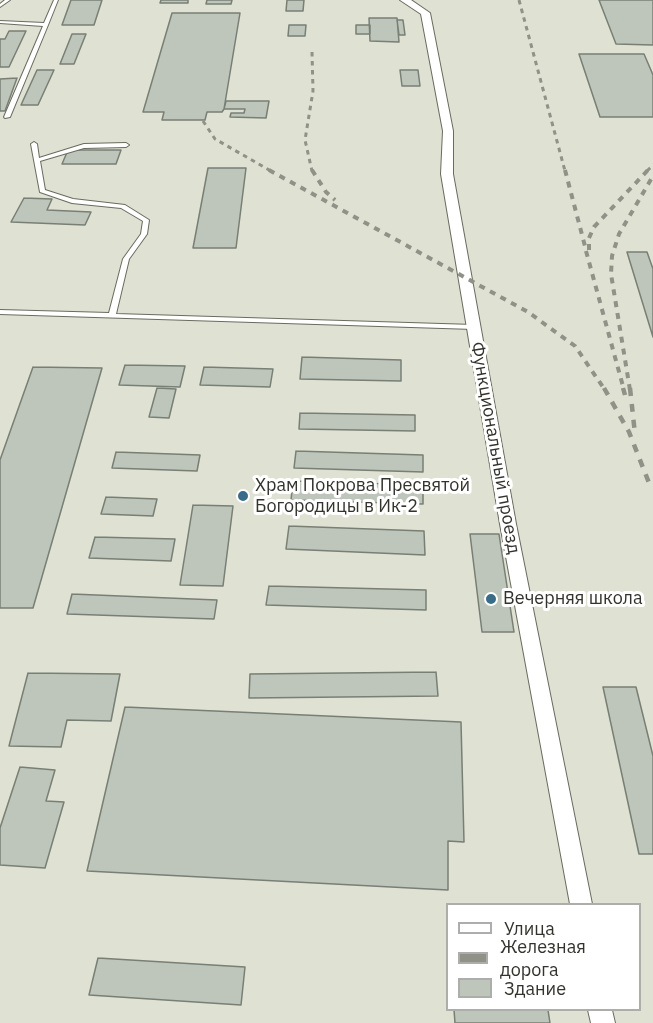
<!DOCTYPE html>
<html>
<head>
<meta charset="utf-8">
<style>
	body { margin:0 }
	#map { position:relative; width:653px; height:1023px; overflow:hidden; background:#dfe1d3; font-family:"IBM Plex Sans",sans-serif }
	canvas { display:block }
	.legend { position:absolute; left:446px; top:903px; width:195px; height:108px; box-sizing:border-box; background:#fff; border:2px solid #adadab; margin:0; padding:8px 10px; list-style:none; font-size:18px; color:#33332e }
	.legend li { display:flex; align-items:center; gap:12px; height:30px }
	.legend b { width:30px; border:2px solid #adadab }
</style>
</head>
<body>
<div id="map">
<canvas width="653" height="1023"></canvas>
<ul class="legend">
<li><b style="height:8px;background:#fff"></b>Улица</li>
<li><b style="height:8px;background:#909187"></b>Железная дорога</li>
<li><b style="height:16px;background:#bec6bb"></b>Здание</li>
</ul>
</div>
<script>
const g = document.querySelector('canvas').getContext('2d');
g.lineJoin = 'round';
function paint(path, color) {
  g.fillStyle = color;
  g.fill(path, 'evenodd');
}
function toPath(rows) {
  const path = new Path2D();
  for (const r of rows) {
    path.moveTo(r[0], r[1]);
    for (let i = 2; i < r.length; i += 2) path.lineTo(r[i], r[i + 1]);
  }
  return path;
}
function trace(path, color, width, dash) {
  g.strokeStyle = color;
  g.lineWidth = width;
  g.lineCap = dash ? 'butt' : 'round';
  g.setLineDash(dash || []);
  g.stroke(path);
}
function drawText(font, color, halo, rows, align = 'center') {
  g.font = font + ' "IBM Plex Sans",sans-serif';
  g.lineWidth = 6;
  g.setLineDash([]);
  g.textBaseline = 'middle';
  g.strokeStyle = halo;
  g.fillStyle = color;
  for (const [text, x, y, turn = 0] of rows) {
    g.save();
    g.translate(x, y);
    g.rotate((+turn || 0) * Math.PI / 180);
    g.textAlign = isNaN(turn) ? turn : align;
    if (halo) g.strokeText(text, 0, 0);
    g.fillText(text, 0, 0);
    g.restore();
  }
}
const building = toPath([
	[71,0,102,0,94,25,62,25,71,0],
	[161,0,188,0,188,3,160,3,161,0],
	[207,0,232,0,231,4,206,4,207,0],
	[287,0,304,0,303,11,286,11,287,0],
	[599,0,653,0,653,45,616,44,599,0],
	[172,13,240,13,224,109,222,112,207,112,205,120,162,120,164,112,143,112,172,13],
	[369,18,397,18,399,42,370,41,369,18],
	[397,20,403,20,405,35,399,35,397,20],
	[289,25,306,25,305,36,288,36,289,25],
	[356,25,370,25,370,34,356,34,356,25],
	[9,31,26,31,9,67,0,67,0,39,5,39,9,31],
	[72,34,86,34,74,64,60,64,72,34],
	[579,54,644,54,653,75,653,117,600,117,579,54],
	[37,70,54,70,38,105,21,105,37,70],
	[400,70,418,70,420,86,402,86,400,70],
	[17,78,5,111,0,111,0,79,17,78],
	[226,101,269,101,266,118,230,117,231,113,244,113,245,109,224,109,226,101],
	[68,150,121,150,116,164,62,164,68,150],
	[208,168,246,168,236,248,193,248,208,168],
	[24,198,52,199,47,210,91,212,85,225,11,222,24,198],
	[627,252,647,252,653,269,653,337,627,252],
	[302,357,401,360,401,381,300,379,302,357],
	[125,365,185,366,180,387,119,385,125,365],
	[33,367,102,368,33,608,0,608,0,460,33,367],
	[204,367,273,369,270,387,200,385,204,367],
	[157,388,176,389,169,418,149,417,157,388],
	[300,413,415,415,415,431,299,429,300,413],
	[296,451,423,455,423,472,294,468,296,451],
	[116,452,200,455,197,471,112,468,116,452],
	[293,481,423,485,423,504,291,500,293,481],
	[106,497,157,499,153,516,101,514,106,497],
	[193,505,233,506,223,586,180,585,193,505],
	[289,526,424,531,425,555,286,549,289,526],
	[470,534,499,534,514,632,482,632,470,534],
	[95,537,175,539,171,561,89,558,95,537],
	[269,586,426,590,426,610,266,605,269,586],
	[72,594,217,600,214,619,67,614,72,594],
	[436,672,438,696,249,698,250,674,436,672],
	[28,673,120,674,111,721,67,720,61,747,9,746,28,673],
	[603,687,636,687,653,756,653,854,639,854,603,687],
	[125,707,461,722,464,842,448,841,448,890,87,871,125,707],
	[20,767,55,770,46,801,64,802,45,868,0,865,0,828,20,767],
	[98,958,245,967,241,1005,89,995,98,958],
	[454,1010,548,1010,550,1023,455,1023,454,1010]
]);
const lane = toPath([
	[5,0,10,0,0,7,0,4,5,0],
	[54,0,58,0,48,25,10,117,5,118,4,117,43,26,0,23,0,21,44,23,54,0],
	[34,142,37,144,39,158,84,144,126,143,129,145,126,147,84,148,40,161,45,190,73,199,125,205,149,220,147,234,129,259,116,314,474,325,477,327,474,329,0,314,0,310,109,313,123,259,141,234,143,221,121,208,72,203,40,192,31,144,34,142]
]);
const street = toPath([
	[400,0,411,0,430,13,453,131,453,174,516,524,592,904,570,904,500,524,441,174,443,131,421,14,400,0],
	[588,1010,612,1010,615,1023,591,1023,588,1010]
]);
const railFar2 = toPath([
	[519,0,565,171],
	[312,52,313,91,305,140,312,171],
	[203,121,215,139,271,171],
	[647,171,653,165]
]);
const railFar1 = toPath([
	[269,170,528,312,575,346,605,390],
	[312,170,326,192,335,200],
	[565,170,586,250],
	[589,250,589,238,594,227,648,170],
	[586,251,624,390],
	[630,390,611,274,612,256,619,234,653,176]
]);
const rail = toPath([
	[604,388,629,432,651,488],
	[623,388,625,395],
	[630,388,635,434]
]);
const markers = [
	[243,496,6,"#386c89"],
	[491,599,6,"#386c89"]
];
const streetNames = [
	["Функциональный проезд",495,448,80]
];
const poiNames = [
	["Храм Покрова Пресвятой",255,486],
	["Богородицы в Ик-2",255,507],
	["Вечерняя школа",503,599]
];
paint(building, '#bec6bb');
trace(building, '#787f75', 1.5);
trace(lane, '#6a6b5f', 2);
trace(street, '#6a6b5f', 2);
paint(lane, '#fff');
paint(street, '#fff');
trace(railFar2, '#909187', 3, [4.5, 4.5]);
trace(railFar1, '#909187', 4, [6, 6]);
trace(rail, '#909187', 4.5, [8, 8]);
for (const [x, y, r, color] of markers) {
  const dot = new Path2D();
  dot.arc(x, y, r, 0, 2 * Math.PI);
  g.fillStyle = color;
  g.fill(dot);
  trace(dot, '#fff', 2);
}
drawText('18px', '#33332e', '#fff', streetNames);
drawText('18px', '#33332e', '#fff', poiNames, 'left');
</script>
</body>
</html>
